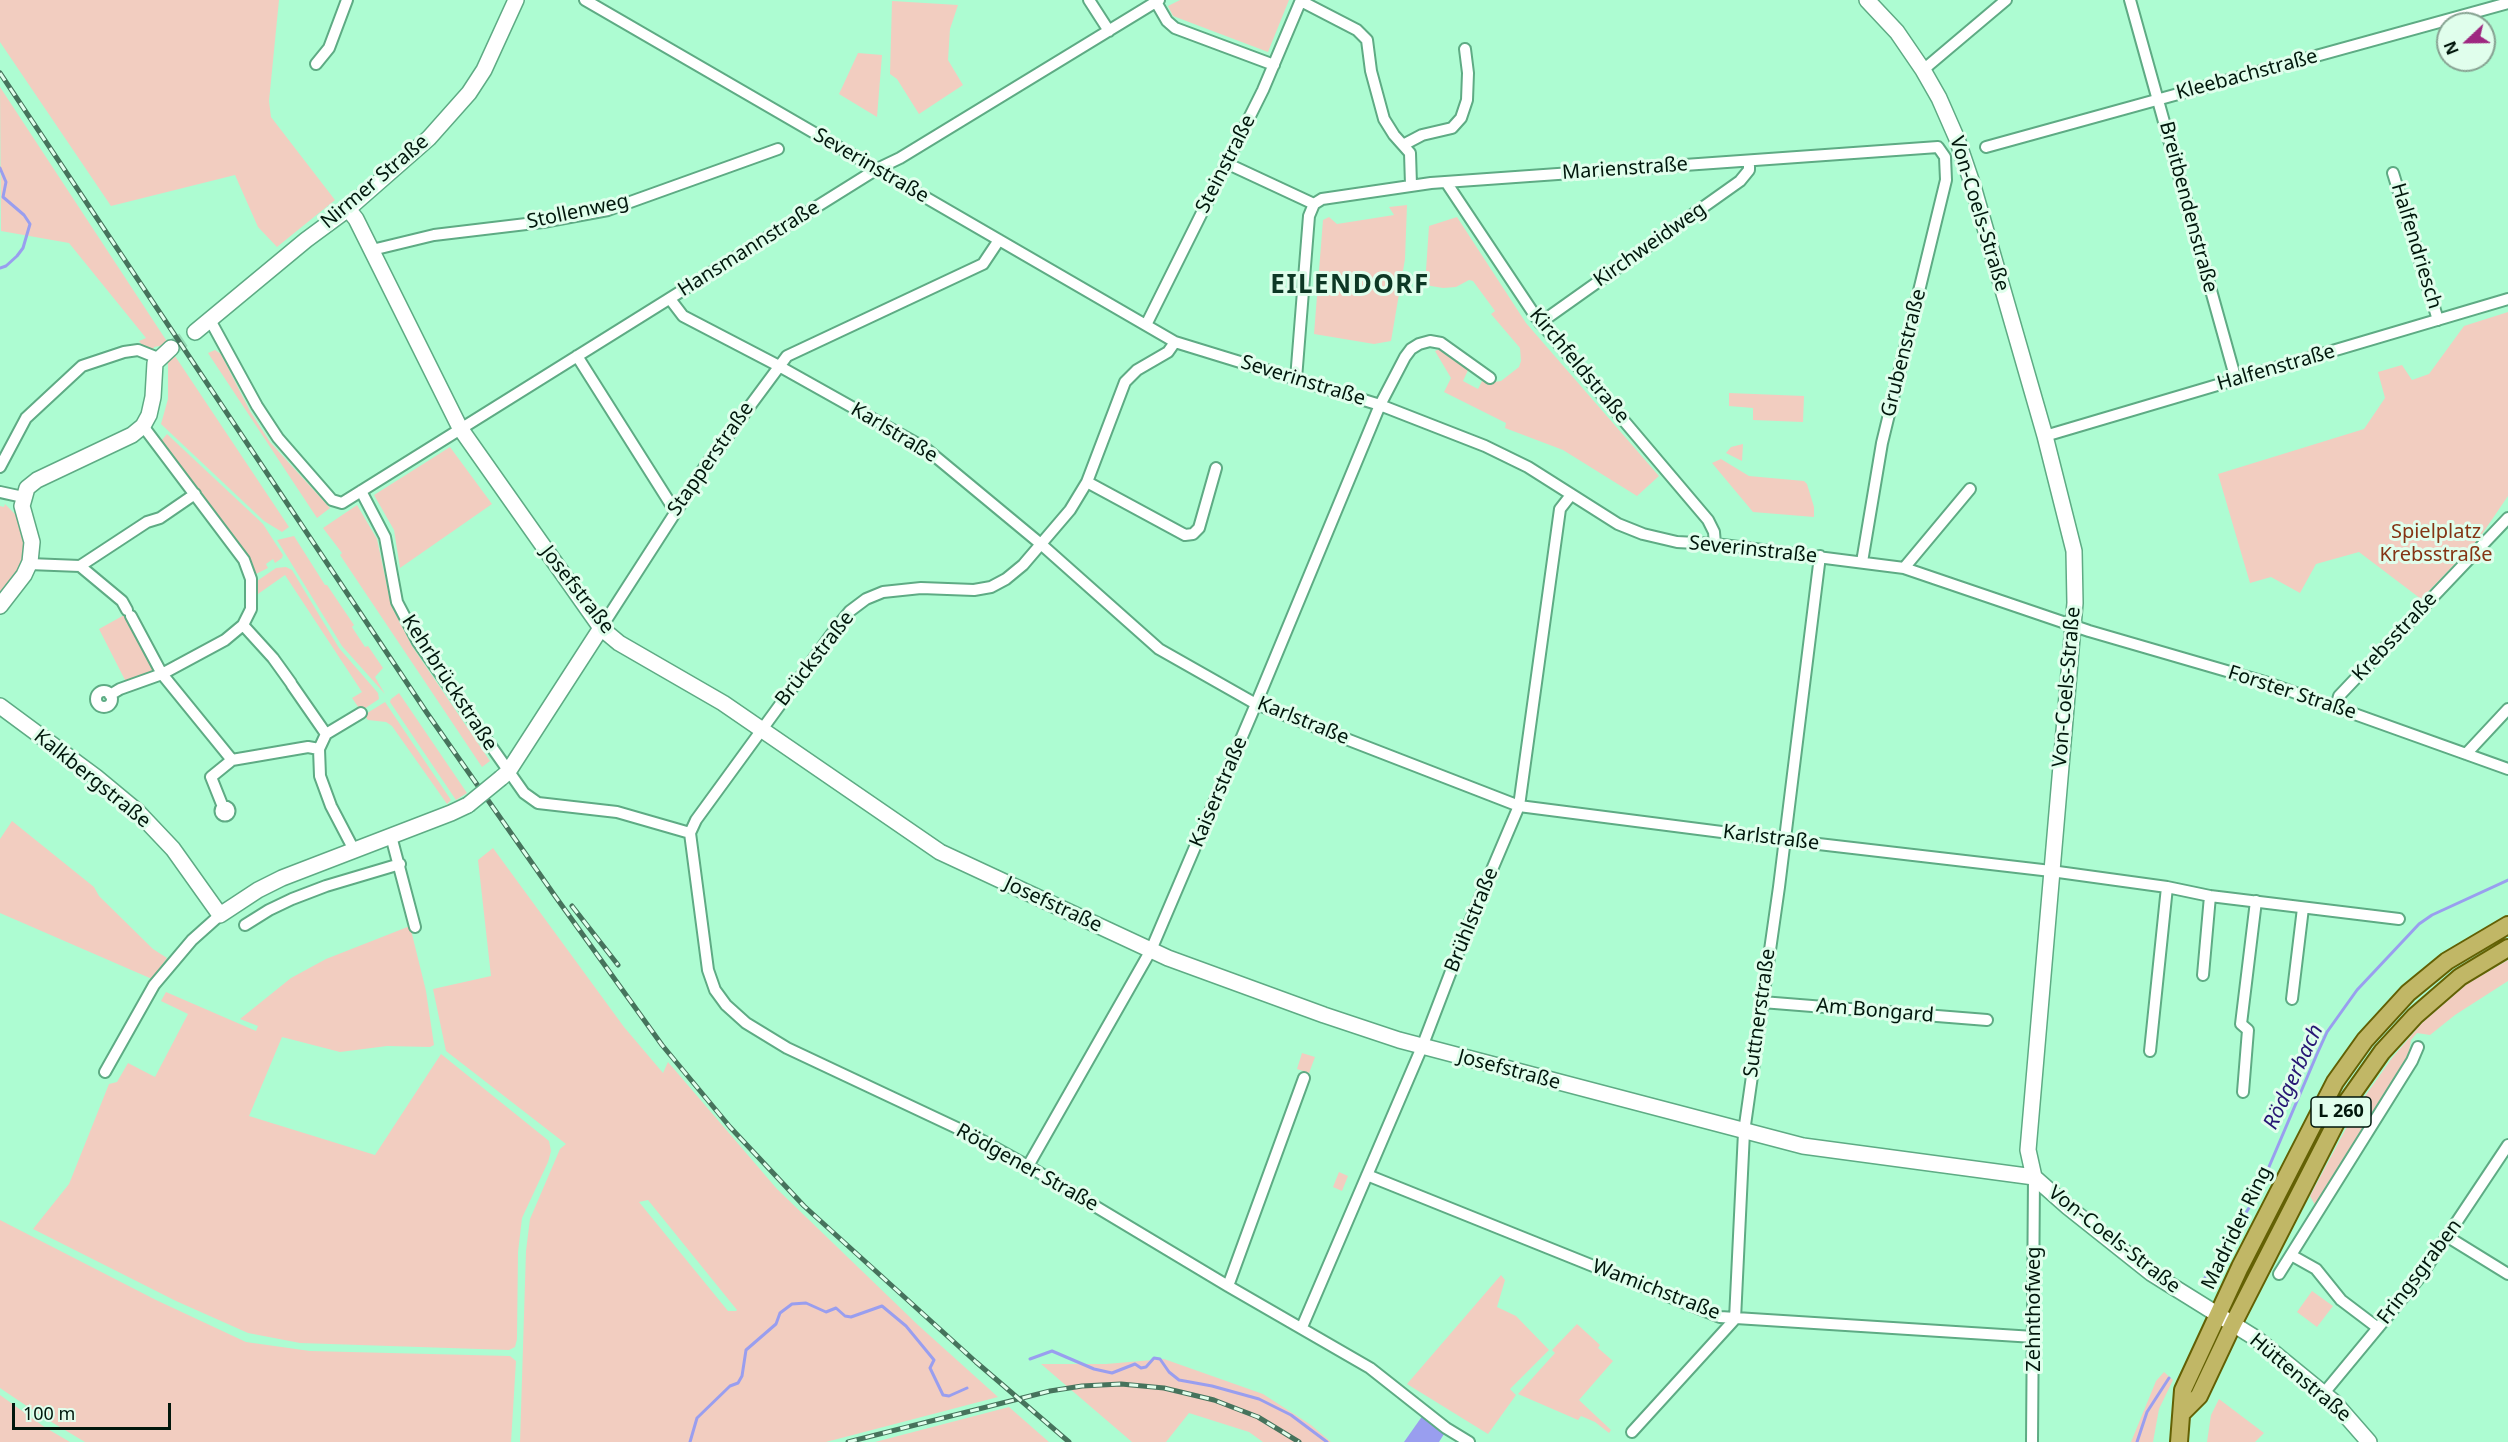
<!DOCTYPE html>
<html>
<head>
<meta charset="utf-8">
<style>
	body { margin:0 }
	#map { position:relative; width:2508px; height:1442px; overflow:hidden; background:#adfcd2; font-family:"Noto Sans",sans-serif }
	canvas { display:block }
	.north { position:absolute; left:2436px; top:12px; width:60px; height:60px; box-sizing:border-box; background:#e0feec; border:2px solid #87a292; border-radius:50%; rotate:248deg; font-size:16px; font-weight:700; line-height:24px; text-align:center; color:#01170c }
	.north::after { content:''; display:block; margin:auto; width:21px; height:27px; background:#9e2780; clip-path:polygon(50% 0,100% 100%,50% 72%,0 100%) }
	.scale { position:absolute; left:12px; top:1403px; width:159px; height:27px; box-sizing:border-box; border:3px solid #01170c; border-top:0; padding-left:8px; font-size:18px; line-height:21px; white-space:nowrap; color:#01170c; -webkit-text-stroke:4px #e0feec; paint-order:stroke }
</style>
</head>
<body>
<div id="map">
<canvas width="2508" height="1442"></canvas>
<div class="north">N</div>
<div class="scale">100 m</div>
</div>
<script>
const g = document.querySelector('canvas').getContext('2d');
g.lineJoin = 'round';
function paint(path, color) {
  g.fillStyle = color;
  g.fill(path, 'evenodd');
}
function toPath(rows) {
  const path = new Path2D();
  for (const r of rows) {
    if (r.length === 3) {
      path.moveTo(r[0] + r[2], r[1]);
      path.arc(r[0], r[1], r[2], 0, 2 * Math.PI);
      continue;
    }
    path.moveTo(r[0], r[1]);
    for (let i = 2; i < r.length; i += 2) path.lineTo(r[i], r[i + 1]);
  }
  return path;
}
function trace(path, color, width, dash) {
  g.strokeStyle = color;
  g.lineWidth = width;
  g.lineCap = dash ? 'butt' : 'round';
  g.setLineDash(dash || []);
  g.stroke(path);
}
function drawText(font, color, halo, rows, align = 'center') {
  g.font = font + ' "Noto Sans",sans-serif';
  g.lineWidth = 6;
  g.setLineDash([]);
  g.textBaseline = 'middle';
  g.strokeStyle = halo;
  g.fillStyle = color;
  for (const [text, x, y, turn = 0] of rows) {
    g.save();
    g.translate(x, y);
    g.rotate((+turn || 0) * Math.PI / 180);
    g.textAlign = isNaN(turn) ? turn : align;
    if (halo) g.strokeText(text, 0, 0);
    g.fillText(text, 0, 0);
    g.restore();
  }
}
const green = toPath([
	[0,0,279,0,269,101,271,117,335,200,277,247,258,227,235,175,111,206,0,42],
	[1180,0,1289,0,1268,52,1173,16,1168,6],
	[892,1,958,5,950,29,948,60,963,85,919,114,897,79,890,74],
	[858,53,882,55,877,117,839,94],
	[0,87,168,343,165,345,154,347,152,351,145,349,139,341,146,338,69,243,1,231],
	[1407,205,1405,259,1391,341,1374,344,1314,334,1323,220,1329,217,1337,224,1394,215,1389,207],
	[1457,217,1526,323,1659,476,1637,496,1563,450,1505,428,1506,423,1444,392,1451,378,1435,351,1440,349,1469,368,1463,381,1478,389,1483,379,1494,382,1501,381,1519,367,1521,361,1520,348,1491,314,1495,311,1473,281,1469,280,1456,287,1443,288,1425,285,1429,226],
	[2508,312,2508,496,2478,540,2421,599,2359,552,2316,564,2300,593,2271,577,2250,583,2218,474,2364,429,2385,398,2378,372,2402,365,2412,380,2429,374,2464,326],
	[215,350,221,354,250,411,270,442,330,508,317,518,208,353],
	[175,356,289,527,282,532,264,521,161,424,168,399,168,362],
	[1729,393,1804,396,1803,422,1753,420,1753,408,1729,406],
	[167,434,263,524,283,555,282,558,275,563,273,559,266,564,268,568,256,574,248,558,223,522,161,441],
	[1743,444,1742,461,1726,453,1731,447],
	[450,447,492,504,400,568,394,530,374,495],
	[1721,459,1749,476,1804,481,1807,484,1814,507,1814,517,1753,512,1712,463],
	[5,504,19,518,24,533,25,551,19,572,0,595,0,506,4,507],
	[357,505,377,539,391,605,412,646,490,761,482,767,340,555,342,553,323,528],
	[294,536,325,585,327,585,354,625,352,627,365,647,368,646,383,668,375,677,385,694,342,646,277,540],
	[286,567,292,570,339,648,378,693,379,699,361,711,352,698,362,692,285,575,258,594,257,581,276,568],
	[126,614,153,666,151,673,126,682,99,629],
	[399,693,467,793,456,800,390,702,391,699],
	[385,702,451,800,447,804,392,726,386,722,368,720,364,715],
	[12,821,94,887,99,896,153,949,167,958,152,979,0,913,0,839],
	[493,848,624,1027,663,1073,668,1062,777,1189,918,1325,998,1397,826,1442,520,1442,526,1251,530,1219,560,1149,566,1144,446,1051,433,989,491,976,478,860],
	[648,1200,737,1310,736,1311,728,1311,639,1202],
	[410,926,426,991,434,1045,430,1047,387,1046,340,1052,282,1037,249,1116,375,1155,441,1054,549,1141,551,1151,548,1162,522,1218,518,1252,517,1339,515,1347,509,1350,300,1343,248,1333,176,1301,33,1229,69,1184,109,1084,117,1082,128,1063,155,1077,188,1014,161,1001,166,992,256,1031,258,1026,240,1019,291,978,326,959],
	[2508,960,2508,981,2455,1015,2430,1035,2417,1033,2411,1040,2407,1062,2315,1205,2310,1196,2358,1106,2392,1058,2422,1023,2467,984],
	[1302,1053,1315,1057,1309,1073,1297,1069],
	[1339,1172,1348,1176,1342,1191,1333,1187],
	[0,1220,156,1300,246,1342,310,1351,510,1356,516,1361,511,1442,85,1442,43,1417,0,1388],
	[1501,1275,1505,1280,1497,1307,1516,1316,1549,1350,1510,1389,1516,1395,1488,1434,1407,1384],
	[2312,1291,2333,1306,2317,1327,2297,1312],
	[1577,1324,1600,1345,1598,1348,1613,1361,1579,1400,1611,1430,1609,1433,1595,1422,1581,1416,1578,1420,1518,1394,1555,1353,1552,1350],
	[1164,1359,1263,1394,1311,1425,1331,1442,1263,1442,1249,1432,1189,1413,1166,1442,1132,1442,1041,1364,1106,1364],
	[2164,1372,2173,1380,2159,1409,2153,1442,2131,1442,2156,1381],
	[0,1395,46,1428,70,1442,0,1442],
	[2219,1399,2264,1433,2255,1442,2207,1442,2211,1415],
	[1009,1407,1049,1442,875,1442]
]);
const water = toPath([
	[1423,1415,1444,1434,1439,1442,1404,1442]
]);
const stream = toPath([
	[0,168,6,182,3,197,24,215,30,224,23,248,17,256,6,266,0,268],
	[2203,1281,2257,1195,2317,1054,2327,1032,2357,990,2419,924,2432,915,2508,880],
	[1030,1359,1052,1351,1094,1369,1112,1373,1135,1364,1141,1368,1146,1367,1154,1358,1160,1359,1169,1372,1179,1380,1212,1386,1259,1399,1291,1415,1327,1442],
	[690,1442,697,1418,730,1386,738,1383,742,1376,746,1350,776,1324,780,1313,792,1304,806,1303,826,1312,836,1308,845,1316,851,1317,882,1306,906,1326,934,1360,930,1368,943,1395,949,1396,967,1388],
	[2137,1442,2147,1412,2169,1378]
]);
const secondaryTunnel = toPath([
	[171,348,195,332]
]);
const street = toPath([
	[585,0,1175,342,1380,405,1485,446,1528,467,1618,524,1643,534,1677,542,1715,544,1904,568,2089,631,2268,683,2508,769],
	[1089,0,1109,31],
	[2130,0,2236,380],
	[1301,1,1357,30,1367,40,1371,71,1384,119,1394,135,1410,153,1411,185],
	[1156,2,1167,21,1175,28,1274,65],
	[316,64,329,48,347,0],
	[1923,70,2006,0],
	[1403,145,1422,135,1452,128,1461,118,1467,100,1468,73,1465,49],
	[1986,147,2508,3],
	[1226,163,1314,204],
	[2393,173,2438,320],
	[1446,182,1536,317,1708,520,1714,532,1715,544],
	[372,250,434,235,543,222,608,210,778,149],
	[670,299,683,316,777,365,925,448,1042,545,1159,649,1256,704,1519,806,1784,840,2051,871,2167,887,2210,896,2399,919],
	[210,320,257,406,278,438,332,500,342,503,877,169,900,158,1159,0],
	[1540,323,1740,181,1749,170,1749,161],
	[1146,325,1263,90,1301,0],
	[1175,342,1168,352,1137,370,1125,382,1087,482,1070,510,1023,565,1006,579,991,587,974,590,921,588,883,592,866,599,850,611,836,628,696,820,690,833,708,970,715,990,726,1005,746,1023,787,1048,974,1136,1028,1166,1228,1286,1370,1368,1446,1428,1469,1442],
	[577,356,675,511],
	[1296,379,1309,216,1314,204,1322,199,1431,183,1938,147,1945,157,1946,180,1882,443,1862,562],
	[2045,436,2508,299],
	[0,467,26,418,82,366,124,352,138,350,158,358],
	[1087,482,1185,535,1193,534,1199,528,1216,468],
	[361,491,385,537,397,602,418,642,524,793,538,803,617,812,690,833],
	[0,492,23,497],
	[29,564,80,566,147,522,160,518,195,494],
	[80,566,122,601,127,610],
	[1904,568,1970,489],
	[131,616,162,674,232,760],
	[243,625,273,658,291,683],
	[601,628,704,468,787,356,983,264,999,240],
	[292,685,326,734],
	[104,699,8],
	[110,695,120,689,162,674,225,640,243,625,251,609,251,579,244,560,143,426],
	[2336,707,2339,696,2508,518],
	[2466,754,2508,709],
	[225,811,4.5],
	[223,807,211,777,232,760,308,747,319,749],
	[391,836,415,927],
	[354,850,331,806,320,776,319,749,326,734,361,713],
	[245,925,269,910,292,899,326,886,400,864],
	[2203,975,2210,896],
	[2292,999,2303,908],
	[1762,1002,1987,1020],
	[2150,1051,2167,887],
	[105,1072,154,985,192,940,220,915],
	[2243,1092,2248,1030,2241,1024,2256,901],
	[1028,1166,1151,950,1256,704,1380,405,1405,357,1411,349,1419,344,1430,341,1441,343,1490,378],
	[1367,1175,1720,1317,2034,1337],
	[2448,1237,2508,1274],
	[2291,1255,2316,1269,2341,1300,2378,1328],
	[2279,1274,2412,1061,2418,1047],
	[1228,1286,1304,1078],
	[1302,1327,1422,1047,1471,919,1519,806,1560,509,1571,495],
	[2324,1393,2420,1277,2508,1145],
	[1632,1432,1735,1319,1744,1132,1779,887,1820,556],
	[2032,1442,2034,1177]
]);
const secondary = toPath([
	[1867,0,1897,32,1923,70,1939,98,1957,139,1973,186,2045,436,2074,551,2075,603,2028,1150,2034,1177,2068,1207,2151,1273,2257,1339,2334,1402,2369,1442],
	[348,209,356,219,460,428,601,628,619,643,723,703,940,852,1168,958,1324,1015,1399,1040,1803,1146,2034,1177],
	[195,332,306,240,348,209,429,138,469,93,484,70,516,0],
	[0,606,24,575,30,562,32,542,22,506,27,488,37,480,132,435,143,426,149,415,153,397,155,363,171,348],
	[0,706,96,777,137,811,173,849,220,915,258,890,282,878,451,813,468,805],
	[501,778,508,772,601,628]
]);
const primary = toPath([
	[2183,1412,2199,1396,2233,1324,2346,1103,2382,1052,2415,1016,2460,977,2508,948],
	[2179,1442,2183,1390,2240,1267,2335,1082,2365,1040,2408,993,2447,961,2508,925]
]);
const rail = toPath([
	[0,73,427,713,555,896,662,1045,730,1127,804,1206,976,1362,1069,1442],
	[572,906,618,965],
	[848,1442,1050,1391,1082,1386,1121,1384,1164,1388,1214,1400,1258,1417,1299,1442]
]);
const secondaryBridge = toPath([
	[468,805,501,778]
]);
const shields = [
	[2341,1112,60]
];
const shieldNames = [
	["L 260",2341,1112]
];
const streetNames = [
	["Kleebachstraße",2247,75,-15],
	["Steinstraße",1226,164,-63],
	["Severinstraße",871,166,30],
	["Marienstraße",1625,169,-4],
	["Nirmer Straße",375,182,-40],
	["Breitbendenstraße",2188,207,75],
	["Stollenweg",578,212,-12],
	["Von-Coels-Straße",1979,214,73],
	["Kirchweidweg",1650,245,-35],
	["Halfendriesch",2416,246,73],
	["Hansmannstraße",749,249,-32],
	["Grubenstraße",1904,353,-76],
	["Kirchfeldstraße",1579,366,50],
	["Halfenstraße",2276,368,-16],
	["Severinstraße",1303,381,17],
	["Karlstraße",894,433,31],
	["Stapperstraße",711,459,-55],
	["Severinstraße",1753,550,6],
	["Josefstraße",577,590,52],
	["Krebsstraße",2395,637,-47],
	["Brückstraße",815,659,-52],
	["Kehrbrückstraße",449,683,57],
	["Von-Coels-Straße",2067,687,-85],
	["Forster Straße",2292,693,18],
	["Karlstraße",1303,721,22],
	["Kalkbergstraße",92,779,39],
	["Kaiserstraße",1219,792,-67],
	["Karlstraße",1771,838,7],
	["Josefstraße",1053,905,25],
	["Brühlstraße",1472,920,-68],
	["Am Bongard",1875,1011,5],
	["Suttnerstraße",1760,1013,-82],
	["Josefstraße",1509,1070,15],
	["Rödgener Straße",1027,1168,29],
	["Madrider Ring",2237,1228,-64],
	["Von-Coels-Straße",2114,1240,38],
	["Fringsgraben",2420,1272,-53],
	["Wamichstraße",1656,1290,21],
	["Zehnthofweg",2034,1309,-90],
	["Hüttenstraße",2300,1378,40]
];
const parkNames = [
	["Spielplatz",2436,532],
	["Krebsstraße",2436,555]
];
const waterNames = [
	["Rödgerbach",2294,1077,-65]
];
const districtNames = [
	["EILENDORF",1350,286]
];
paint(green, '#f2cdc0');
paint(water, '#999eef');
trace(stream, '#999eef', 3);
trace(secondaryTunnel, '#93dab4', 15, [15, 8]);
trace(street, '#5eab84', 14);
trace(secondary, '#5eab84', 18);
trace(primary, '#636004', 20);
trace(street, '#fff', 10);
trace(secondary, '#fff', 15);
trace(primary, '#c1b766', 16);
trace(rail, '#46735c', 5);
trace(rail, '#e0feec', 3, [9]);
trace(secondaryBridge, '#5eab84', 18, []);
trace(secondaryBridge, '#fff', 15);
for (const [x, y, w] of shields) {
  const box = new Path2D();
  box.roundRect(x - w / 2, y - 15, w, 30, 4.5);
  g.fillStyle = '#e0feec';
  g.fill(box);
  trace(box, '#01170c', 1.5);
}
drawText('bold 18px', '#01170c', null, shieldNames);
drawText('20px', '#01170c', '#e0feec', streetNames);
drawText('20px', '#843414', '#e0feec', parkNames);
drawText('italic 21px', '#271674', '#e0feec', waterNames);
g.letterSpacing = '1.5px';
drawText('bold 26px', '#0d3825', '#e0feec', districtNames);
g.letterSpacing = '0px';
</script>
</body>
</html>
